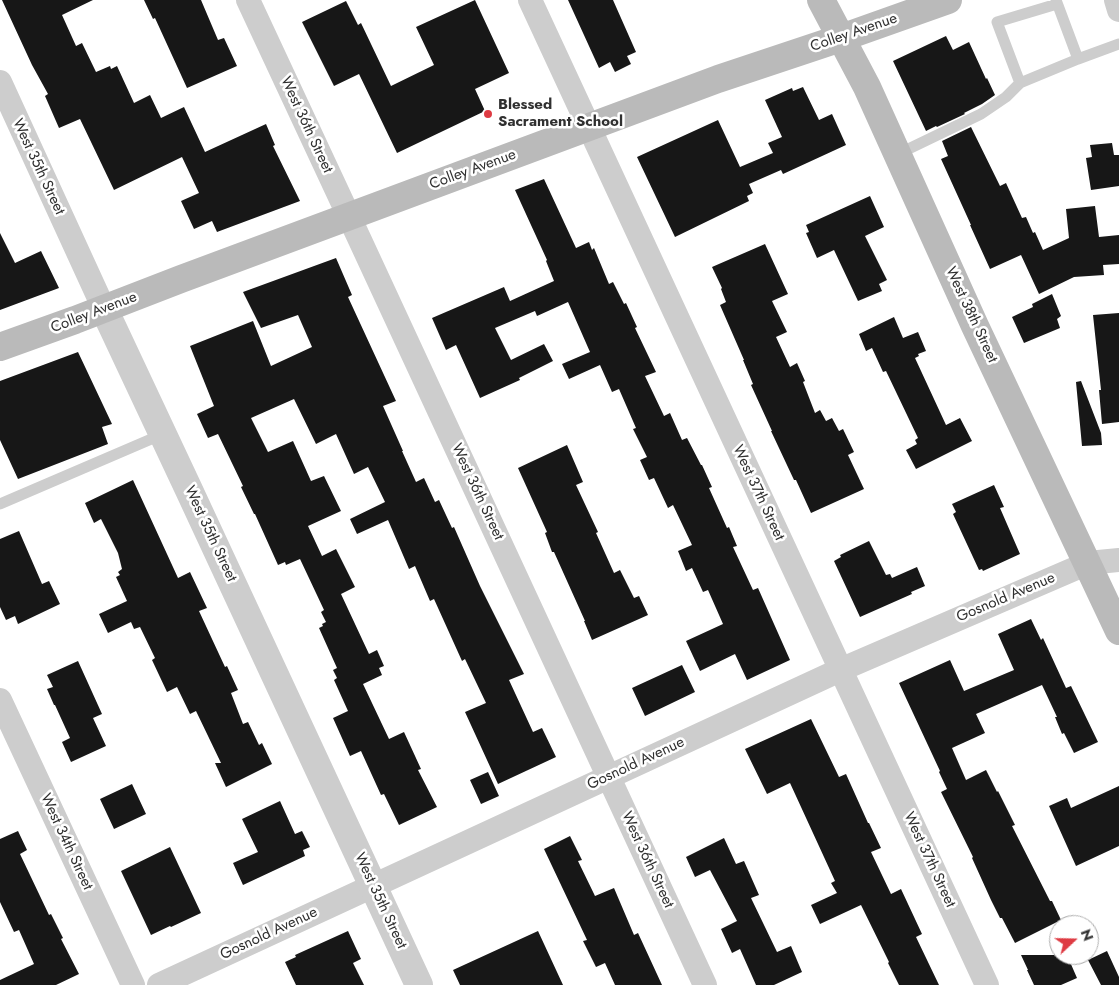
<!DOCTYPE html>
<html>
<head>
<meta charset="utf-8">
<style>
	body { margin:0 }
	#map { position:relative; width:1119px; height:985px; overflow:hidden; background:#fff; font-family:Jost,sans-serif }
	canvas { display:block }
	.north { position:absolute; left:1049px; top:915px; width:50px; height:50px; box-sizing:border-box; background:#fff; border:1px solid #acacac; border-radius:50%; rotate:69deg; font-size:14px; font-weight:700; line-height:20px; text-align:center; color:#303030 }
	.north::after { content:''; display:block; margin:auto; width:18px; height:22px; background:#de3b43; clip-path:polygon(50% 0,100% 100%,50% 72%,0 100%) }
</style>
</head>
<body>
<div id="map">
<canvas width="1119" height="985"></canvas>
<div class="north">N</div>
</div>
<script>
const g = document.querySelector('canvas').getContext('2d');
g.lineJoin = 'round';
function paint(path, color) {
  g.fillStyle = color;
  g.fill(path, 'evenodd');
}
function toPath(rows) {
  const path = new Path2D();
  for (const r of rows) {
    path.moveTo(r[0], r[1]);
    for (let i = 2; i < r.length; i += 2) path.lineTo(r[i], r[i + 1]);
  }
  return path;
}
function trace(path, color, width, dash) {
  g.strokeStyle = color;
  g.lineWidth = width;
  g.lineCap = dash ? 'butt' : 'round';
  g.setLineDash(dash || []);
  g.stroke(path);
}
function drawText(font, color, halo, rows, align = 'center') {
  g.font = font + ' Jost,sans-serif';
  g.lineWidth = 5;
  g.setLineDash([]);
  g.textBaseline = 'middle';
  g.strokeStyle = halo;
  g.fillStyle = color;
  for (const [text, x, y, turn = 0] of rows) {
    g.save();
    g.translate(x, y);
    g.rotate((+turn || 0) * Math.PI / 180);
    g.textAlign = isNaN(turn) ? turn : align;
    if (halo) g.strokeText(text, 0, 0);
    g.fillText(text, 0, 0);
    g.restore();
  }
}
const building = toPath([
	[2,0,93,0,62,15,76,46,82,43,96,72,110,66,111,69,117,66,134,103,150,95,161,118,184,107,205,152,266,124,275,145,273,146,300,201,217,232,212,221,194,229,181,201,199,193,182,157,114,190,80,119,59,128,45,96,48,94,32,65],
	[144,0,201,0,218,40,224,38,237,66,187,88,155,18,153,19],
	[475,0,509,73,475,89,485,111,397,153,359,74,334,86,302,22,346,1,358,25,361,23,391,86,434,65,416,27],
	[568,0,613,0,636,52,627,56,631,64,615,72,610,62,599,68],
	[946,36,953,50,969,42,986,79,987,78,995,95,982,104,964,113,965,114,937,127,936,126,926,131,893,61],
	[803,87,819,120,832,114,846,145,783,174,781,170,749,184,753,193,747,196,749,201,675,237,637,157,718,120,740,167,773,153,768,143,782,137,765,100,792,88,793,91],
	[971,127,1000,186,1006,183,1022,218,1026,217,1033,233,1035,232,1043,250,1069,238,1066,209,1095,206,1099,237,1119,235,1119,264,1103,265,1104,275,1074,277,1039,294,1021,255,990,269,970,225,971,225,941,159,948,156,942,141],
	[1112,143,1114,155,1119,155,1119,186,1091,190,1086,158,1092,157,1090,145],
	[544,179,576,248,589,242,592,250,594,248,609,284,613,282,624,304,626,303,637,327,635,328,656,372,645,376,664,416,670,413,682,440,687,438,701,465,702,465,712,487,709,488,727,528,729,527,737,546,733,547,753,590,758,588,790,660,747,680,735,654,700,671,686,641,723,624,708,590,703,592,692,568,686,571,678,551,692,545,673,505,668,508,654,478,649,480,640,460,647,457,633,429,636,428,619,389,612,392,600,365,569,379,562,364,590,352,568,302,537,316,535,311,495,328,511,360,544,344,553,361,519,378,520,380,480,398,456,345,446,350,432,318,504,287,510,301,554,281,546,261,547,260,515,190],
	[870,196,884,227,865,236,887,280,879,284,882,291,858,301,834,250,817,258,806,233,809,232,806,225],
	[0,233,15,263,41,251,59,288,0,310],
	[765,244,788,294,772,301,787,332,776,337,790,367,797,363,805,381,803,382,815,413,820,410,826,421,832,418,839,431,843,429,854,452,848,455,864,489,811,513,796,480,794,480,771,431,772,431,751,385,753,384,743,360,744,360,720,305,726,302,721,289,722,288,712,267],
	[336,258,352,295,348,297,396,401,383,406,403,451,402,451,416,482,424,478,435,502,439,500,452,528,454,527,480,586,524,674,509,680,533,732,542,728,556,757,498,784,465,712,486,703,465,659,462,661,434,599,430,601,415,566,409,569,388,520,357,534,350,519,385,502,368,467,354,474,336,434,316,444,294,399,251,418,268,452,293,441,311,481,324,476,341,511,308,526,322,556,336,549,355,587,341,594,369,654,377,650,384,666,379,668,382,675,363,684,389,739,404,732,421,769,418,770,437,807,399,825,384,794,381,795,361,751,350,756,333,718,348,711,334,680,337,678,333,670,337,668,319,628,323,626,322,624,326,622,321,612,324,610,300,559,286,565,285,562,278,565,255,514,254,514,241,487,243,486,218,434,208,438,197,414,214,406,190,346,253,321,271,366,312,347,298,315,261,328,243,292],
	[1052,294,1061,316,1057,319,1060,328,1024,343,1012,317,1033,307,1032,304],
	[1119,313,1119,422,1102,424,1099,390,1101,390,1093,315],
	[894,317,903,338,918,332,926,351,918,354,919,356,915,358,946,425,960,418,972,441,916,469,906,450,917,444,915,440,918,438,886,371,883,372,872,348,866,351,859,334],
	[78,352,112,424,102,427,108,444,18,479,0,440,0,381],
	[1081,381,1101,433,1102,445,1082,446,1076,382],
	[567,445,583,482,576,485,598,532,596,533,614,573,620,570,634,598,639,596,648,615,592,640,584,621,585,621,554,552,552,552,545,533,547,532,518,468],
	[133,480,178,578,190,572,207,608,199,611,225,667,227,666,238,690,231,693,243,724,248,722,259,745,262,743,272,764,226,787,215,763,221,763,196,711,190,714,177,687,167,692,152,660,155,658,140,627,134,629,131,622,108,633,99,614,127,601,116,577,120,575,118,572,122,569,118,553,101,519,94,523,85,503],
	[994,485,1004,507,1000,508,1020,554,983,571,982,569,979,570,953,514,956,512,952,504],
	[19,531,42,584,49,581,60,604,18,624,15,616,6,620,0,607,0,539],
	[869,541,886,575,890,574,892,578,917,567,925,586,911,592,912,594,860,617,834,561,841,557,840,555],
	[1031,619,1041,640,1043,638,1066,688,1071,686,1098,742,1074,753,1064,733,1062,734,1055,717,1057,717,1042,685,976,714,985,733,952,748,966,780,986,770,997,792,998,791,1015,825,1012,826,1050,901,1052,901,1061,920,1015,943,1002,918,1000,918,991,900,972,858,973,857,941,792,947,789,939,772,940,771,899,683,950,660,964,691,1014,670,998,634],
	[78,661,102,714,93,718,106,746,71,762,62,742,70,738,55,705,54,705,47,689,53,687,47,675],
	[682,665,695,692,645,716,632,688],
	[811,719,839,777,846,774,868,823,869,823,881,848,871,852,891,894,901,889,922,934,916,937,939,985,899,985,888,963,889,962,861,905,820,924,811,905,837,893,831,883,835,881,790,783,767,794,745,749],
	[488,772,499,796,481,804,470,780],
	[132,784,146,814,114,829,100,799],
	[1119,786,1119,846,1076,866,1049,806,1067,798,1071,808],
	[280,801,295,834,302,831,310,847,303,850,305,856,243,885,233,863,258,852,242,819],
	[18,831,27,850,20,854,49,915,51,914,63,938,61,939,79,974,56,985,0,985,0,980,34,964,19,930,14,932,0,902,0,839],
	[570,836,582,860,578,861,595,896,614,888,634,935,638,933,662,985,615,985,605,963,596,967,583,941,587,940,544,849],
	[724,838,736,864,744,861,759,895,751,898,777,952,791,946,802,972,774,985,756,985,740,949,732,953,721,929,737,921,710,870,695,877,686,857],
	[170,847,201,913,171,927,170,926,151,935,121,871],
	[348,931,361,959,353,963,364,985,296,985,285,962,296,957,295,955],
	[538,931,563,985,460,985,453,970],
	[1107,951,1119,977,1119,985,1101,985,1088,960],
	[1021,955,1067,955,1077,978,1061,985,1034,985,1027,970,1028,970]
]);
const service = toPath([
	[1056,0,1078,59],
	[1057,4,997,22,1020,83,1078,59,1119,44],
	[898,154,981,114,1006,97,1020,83],
	[0,504,163,434]
]);
const minor = toPath([
	[248,0,359,238,705,985],
	[530,0,987,985],
	[1116,0,1119,10],
	[0,82,104,309],
	[0,700,133,985],
	[159,985,840,670,1088,563,1119,560]
]);
const tertiary = toPath([
	[104,309,189,490,419,985]
]);
const secondary = toPath([
	[821,0,867,87,975,326,1119,631],
	[0,347,75,320,181,279,718,79,841,38,948,0]
]);
const markers = [
	[488,114,5,"#de3b43"]
];
const streetNames = [
	["Colley Avenue",854,33,-19],
	["West 36th Street",306,125,65],
	["West 35th Street",38,167,65],
	["Colley Avenue",473,170,-20],
	["Colley Avenue",94,313,-21],
	["West 38th Street",971,315,65],
	["West 36th Street",477,492,65],
	["West 37th Street",758,493,65],
	["West 35th Street",210,534,65],
	["Gosnold Avenue",1006,598,-23],
	["Gosnold Avenue",636,764,-25],
	["West 34th Street",66,842,65],
	["West 36th Street",647,860,65],
	["West 37th Street",929,860,65],
	["West 35th Street",380,901,65],
	["Gosnold Avenue",269,934,-25]
];
const poiNames = [
	["Blessed",498,105],
	["Sacrament School",498,122]
];
paint(building, '#171717');
trace(service, '#cdcdcd', 11);
trace(minor, '#cdcdcd', 24);
trace(tertiary, '#cdcdcd', 28);
trace(secondary, '#bababa', 28);
for (const [x, y, r, color] of markers) {
  const dot = new Path2D();
  dot.arc(x, y, r, 0, 2 * Math.PI);
  g.fillStyle = color;
  g.fill(dot);
  trace(dot, '#fff', 2);
}
drawText('15px', '#303030', '#fff', streetNames);
drawText('bold 15px', '#303030', '#fff', poiNames, 'left');
</script>
</body>
</html>
